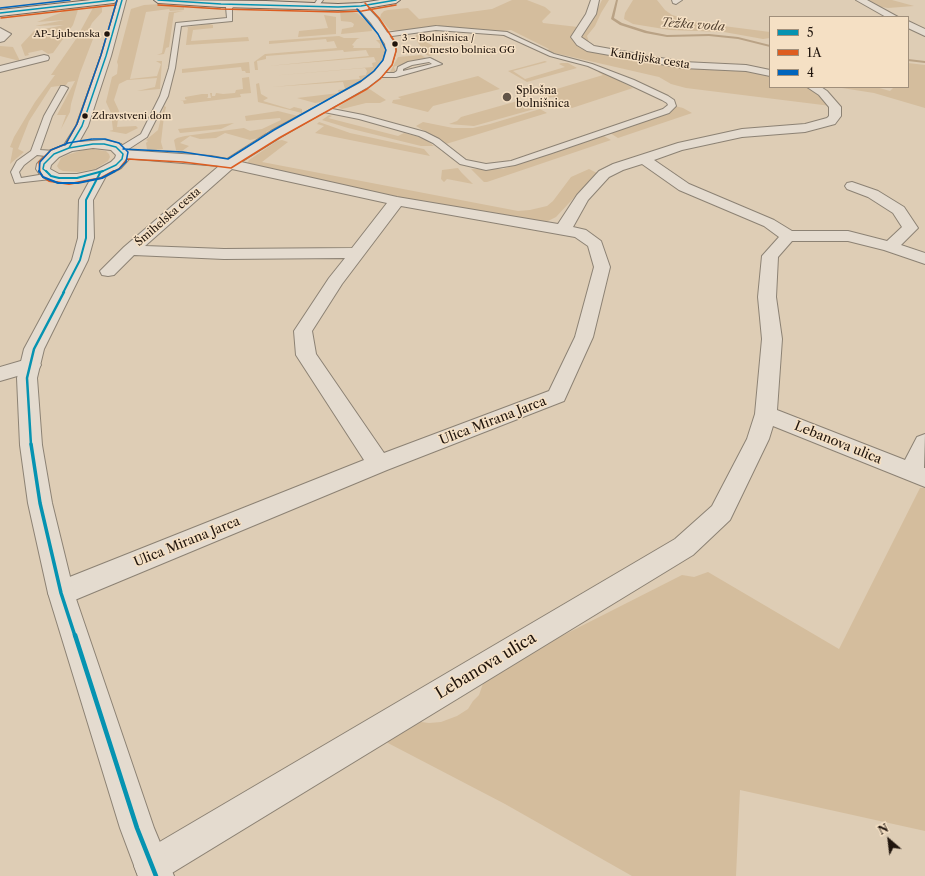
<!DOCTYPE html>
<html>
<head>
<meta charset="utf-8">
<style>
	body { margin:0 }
	#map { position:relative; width:925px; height:876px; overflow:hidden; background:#decdb5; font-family:"Libre Caslon Text",serif }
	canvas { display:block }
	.legend { position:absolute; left:769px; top:16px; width:140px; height:72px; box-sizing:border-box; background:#f5e0c4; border:1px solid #a08f7b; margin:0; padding:5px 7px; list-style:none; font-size:12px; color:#20150d }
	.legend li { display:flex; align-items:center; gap:8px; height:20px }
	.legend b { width:20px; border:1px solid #a08f7b }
	.north { position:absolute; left:869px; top:820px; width:40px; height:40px; -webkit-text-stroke:3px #f5e0c4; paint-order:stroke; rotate:332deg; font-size:11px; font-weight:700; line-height:16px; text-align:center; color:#20150d }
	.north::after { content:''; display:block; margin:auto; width:14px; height:18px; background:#20150d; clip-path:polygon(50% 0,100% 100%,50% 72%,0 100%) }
</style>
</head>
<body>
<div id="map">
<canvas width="925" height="876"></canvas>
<ul class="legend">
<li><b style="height:5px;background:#0593b1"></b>5</li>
<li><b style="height:5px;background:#dd5d20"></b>1A</li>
<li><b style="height:5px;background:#0065bd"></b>4</li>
</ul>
<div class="north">N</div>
</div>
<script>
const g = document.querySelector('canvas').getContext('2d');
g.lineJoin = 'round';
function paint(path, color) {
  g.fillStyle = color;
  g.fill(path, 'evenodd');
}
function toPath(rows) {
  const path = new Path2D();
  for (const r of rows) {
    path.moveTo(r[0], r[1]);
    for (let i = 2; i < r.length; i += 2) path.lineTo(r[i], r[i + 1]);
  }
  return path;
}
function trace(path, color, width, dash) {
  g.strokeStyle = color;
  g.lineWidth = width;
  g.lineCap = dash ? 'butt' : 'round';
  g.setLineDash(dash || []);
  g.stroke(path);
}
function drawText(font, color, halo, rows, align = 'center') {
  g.font = font + ' "Libre Caslon Text",serif';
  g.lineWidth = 3;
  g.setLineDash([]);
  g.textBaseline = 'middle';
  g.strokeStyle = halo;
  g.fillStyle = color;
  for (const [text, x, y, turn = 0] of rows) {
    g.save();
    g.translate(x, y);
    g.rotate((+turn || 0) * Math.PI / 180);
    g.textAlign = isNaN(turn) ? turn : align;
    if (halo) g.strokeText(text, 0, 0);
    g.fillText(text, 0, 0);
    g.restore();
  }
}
const green = toPath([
	[512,0,527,0,545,7,551,12,542,21,543,23,578,27,576,32,586,48,770,74,770,87,807,87,815,91,831,106,686,88,671,84,659,77,546,51,549,49,511,30,503,31,430,26,401,31,390,30,380,18,381,14,384,11,388,10,408,8,419,19,492,9],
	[602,0,609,0,601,13,595,26,587,36,589,42,595,46,607,48,695,64,599,50,580,38,596,12],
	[633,0,657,0,665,10,672,15,700,23,770,32,770,38,763,39,724,32,670,30,633,24,624,19,625,13],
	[863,0,892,0,914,6,888,8,876,6],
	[160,4,184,6,184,10,170,11,169,9,146,12,130,79,157,76,161,64,156,61,162,61,160,89,137,91,155,87,157,78,127,80,119,84,114,100,119,111,117,127,136,126,138,128,126,134,109,131,113,130,111,113,106,102,112,77,117,74,118,65,117,62,131,9,144,5],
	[94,6,102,8,102,12,92,23,87,33,93,39,80,73,71,104,70,112,61,129,66,115,57,115,75,81,68,82,66,85,51,87,29,121,18,149,24,152,10,164,13,148,10,147,14,137,35,102,55,75,51,75,76,39],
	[79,7,73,25,53,53,48,54,42,50,28,53,29,55,25,56,21,45,34,31,64,25,35,26,64,20,37,22,60,13,68,8],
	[183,11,174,13,169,47,166,48,164,54,157,55,162,53,169,12],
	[340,11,348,11,357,13,371,25,372,31,341,34,342,29,353,27,354,24,351,22,341,21],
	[324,15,336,17,336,34,298,37,299,31,328,28],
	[209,24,213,25,213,28,193,30,191,41,248,37,249,41,186,45,188,28,187,27],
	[418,34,430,41,426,42,444,52,429,56,421,52,420,52,423,50,417,41,416,35],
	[339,36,344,38,360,38,357,39,352,45,354,46,353,48,380,48,380,44,376,40,381,40,385,50,384,57,375,69,364,80,326,101,315,103,297,98,339,93,338,90,345,89,343,82,272,87,360,79,359,76,366,75,367,71,365,68,270,76,373,67,372,63,376,62,374,57,268,66,369,56,366,50,344,52,343,50,266,56,266,59,257,61,258,70,255,70,254,62,265,54,337,48,334,41,327,42,326,39,269,44,269,41],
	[0,46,13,47,20,61,0,56],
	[421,55,426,58,396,66,394,67,396,72,390,72,398,57],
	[545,61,547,62,513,71,525,79,565,67,559,64,561,63,568,63,577,68,527,82,508,71],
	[249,62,250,73,246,73,245,71,242,71,241,67,182,73,182,69],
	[908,63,925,65,925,108,874,93,842,88,876,87,890,91,894,87,908,87],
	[601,71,633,88,572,108,553,97,546,98,542,96,553,93,550,91,603,75,598,72],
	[478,76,500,89,433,106,428,112,392,103,393,100,401,99,398,97],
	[249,77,251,93,240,94,241,97,184,104,183,101,180,101,187,100,185,99,185,97,202,94,208,94,208,97,207,98,211,98,210,93,212,93,212,96,215,96,216,93,223,94,235,93,236,90,243,89,242,78],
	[259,83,261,94,268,98,263,101,290,109,294,107,302,109,302,113,258,102,256,84],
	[368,88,386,100,380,103,366,103,342,109,338,107],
	[521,100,524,101,528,100,534,103,531,104,538,108,474,126,449,124,457,121,461,117],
	[164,106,166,107,164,116,161,142,163,149,149,151,147,149,146,143,148,141,146,140,158,130],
	[675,106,683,108,692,113,618,138,610,133,672,111],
	[540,109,547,113,446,144,416,126,423,122,453,128,473,128,490,124],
	[278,111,298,116,266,132,266,135,263,137,250,140,225,133,216,138,200,139,190,136,180,143,189,146,182,151,188,153,178,153,176,150,174,140,177,138,185,136,244,128,250,131,262,129,281,120,280,118,246,121,245,116],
	[329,115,332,116,328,118,398,136,404,133,416,136,425,139,434,146,421,146,348,128,322,120],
	[319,122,350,133,424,149,430,156,315,133,324,126,317,124],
	[234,123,221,129,180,133,178,129],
	[602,135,611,140,487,182,484,182,471,169,503,169],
	[282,140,288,142,262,162,518,211,530,210,547,206,553,201,571,177,589,169,597,173,556,217,546,222,534,223,396,198,247,164,249,160,277,141],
	[92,149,106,151,109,154,110,157,108,161,95,169,78,172,63,171,59,169,57,166,61,158,67,155,83,150],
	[458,168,461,172,473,184,447,179,444,182,441,179,442,170],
	[920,488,925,488,925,831,740,790,736,876,632,876,505,804,386,742,413,721,429,723,441,722,457,716,468,709,473,701,479,695,485,678,538,648,682,575,694,577,708,572,839,649]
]);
const stream = toPath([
	[616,0,618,0,614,18,622,23,647,31,667,35,709,34,738,37,770,45,770,47,738,39,709,36,667,37,645,33,620,25,611,19,616,0],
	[908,59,925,61,925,63,908,61,908,59]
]);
const service = toPath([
	[317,0,323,0,318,7,314,7,313,6,317,0],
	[234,2,237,4,232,8,232,21,181,26,175,68,168,96,147,137,124,152,118,152,117,150,118,148,141,134,160,96,169,68,176,23,227,18,226,7,234,2],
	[436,26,507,32,554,54,592,64,634,80,668,96,674,100,676,106,669,113,552,153,515,165,486,170,460,164,433,143,419,136,359,119,319,111,319,107,322,107,363,115,425,132,439,139,466,160,486,164,511,161,546,149,663,109,668,105,667,103,662,100,628,84,588,66,550,56,504,35,436,30,385,37,382,35,385,33,436,26],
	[430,58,442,64,396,77,377,77,373,75,377,73,394,73,397,71,398,67,408,62,430,58],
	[429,62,432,64,403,71,403,69,412,65,429,62],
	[61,86,64,86,68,88,52,116,40,150,54,151,58,154,54,157,37,155,24,165,19,172,21,178,51,173,55,176,51,179,15,183,11,172,17,161,31,151,44,116,61,86]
]);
const minor = toPath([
	[591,0,599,0,596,14,581,37,594,46,683,62,746,65,770,70,770,76,746,71,683,68,587,51,577,45,571,37,586,14,591,0],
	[672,0,682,0,676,4,673,3,672,0],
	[856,0,867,0,898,17,886,17,856,0],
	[361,3,364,4,378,19,395,44,396,50,392,64,381,77,368,87,281,137,241,162,397,197,558,224,577,195,599,171,613,164,678,143,742,129,805,124,827,118,829,116,829,107,819,95,807,87,821,87,827,91,841,107,841,116,835,124,805,132,742,137,682,150,654,160,689,184,774,220,792,231,848,231,887,241,902,227,893,213,868,197,847,189,845,186,847,183,852,182,878,191,904,207,918,228,901,245,925,253,925,264,884,250,848,241,792,241,778,257,776,297,782,339,777,410,905,460,917,437,925,434,924,468,925,468,925,487,773,426,769,439,730,520,693,555,167,876,138,876,134,866,139,854,675,539,712,506,747,439,755,414,762,339,758,297,762,256,779,237,764,226,679,190,642,164,623,170,609,177,588,200,573,227,586,230,601,241,610,267,593,337,564,401,387,470,70,602,61,605,52,602,48,593,52,584,364,460,296,355,294,331,329,278,345,258,224,259,134,255,114,275,108,276,102,275,100,271,124,247,219,166,123,158,118,157,116,154,118,151,123,150,211,156,227,159,271,131,360,83,373,73,383,61,386,50,385,44,371,23,356,6,361,3],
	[232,169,387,203,352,248,224,249,145,246,232,169],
	[401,206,575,237,588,246,594,267,575,337,549,391,384,453,316,354,312,331,342,284,401,206],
	[908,21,925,29,925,36,908,28,908,21],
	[0,28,11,34,4,41,0,42,0,28],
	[44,55,48,56,49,58,48,60,0,72,0,66,44,55],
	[31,358,38,360,41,365,38,370,0,381,0,367,31,358]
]);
const tertiary = toPath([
	[118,0,126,0,111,56,88,126,79,142,104,140,121,144,130,154,129,159,121,168,106,176,93,200,94,238,88,260,44,349,37,378,42,445,52,503,74,593,154,828,174,876,138,876,120,828,48,593,28,503,20,445,17,378,24,349,72,260,78,238,79,200,90,180,77,182,59,182,46,179,41,176,36,169,37,164,49,151,64,145,76,126,101,56,118,0],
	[93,148,111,150,116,155,115,158,111,162,96,170,77,174,59,174,50,169,51,165,59,157,72,151,93,148]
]);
const secondary = toPath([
	[91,0,118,0,114,3,0,16,0,10,91,0],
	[154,0,266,1,338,4,361,3,380,0,400,0,396,3,361,9,338,10,221,7,158,3,154,0]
]);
const bus1Far4 = toPath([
	[158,0,221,4,338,7,361,6,396,0],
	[0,13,114,0],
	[69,148,82,126,106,56,122,0],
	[47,172,43,169,44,164,54,154,69,148,93,144,104,144,116,147,123,154,122,159,116,165,101,172]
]);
const bus1Far3 = toPath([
	[46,171,51,176,59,178,77,178,103,171],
	[63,293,80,260,86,238,86,200,100,173]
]);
const bus1Far2 = toPath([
	[31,445,27,378,34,349,64,292]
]);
const bus1Far1 = toPath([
	[31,444,40,503,61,593,75,636]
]);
const bus1 = toPath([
	[75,635,137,828,156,876]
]);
const bus2Far1 = toPath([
	[158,5,221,9,338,12,362,11,396,5],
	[1,18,115,5],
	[40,172,39,162,51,150,66,144,77,124,101,55,117,0],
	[112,172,119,169,127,159,183,162,231,168,279,138,367,89,380,79,392,65,396,51,395,42,379,18,365,3]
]);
const bus2 = toPath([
	[39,171,43,177,49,181,69,184,101,178,114,171]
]);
const bus3Far1 = toPath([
	[0,8,70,0],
	[93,139,105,139,119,143,128,152,126,162,119,169,113,172],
	[65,145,77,124,101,55,117,0],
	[123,149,183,152,228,159,274,130,361,81,374,71,383,60,386,50,378,34,357,9],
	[39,172,40,162,51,150,68,143,92,139]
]);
const bus3 = toPath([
	[39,171,43,177,58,183,78,183,102,178,115,171]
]);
const markers = [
	[107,34,3.5,"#20150d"],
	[395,44,3.5,"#20150d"],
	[507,97,5,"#625548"],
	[85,116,3.5,"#20150d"]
];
const farBusnames = [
	["AP-Ljubenska",100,34,"right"],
	["3 ~ Bolnišnica /",402,38],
	["Novo mesto bolnica GG",402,50],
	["Zdravstveni dom",92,116]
];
const farStreetnames = [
	["Kandijska cesta",650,59,9],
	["Šmihelska cesta",168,217,-41]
];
const farPoinames = [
	["Splošna",516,91],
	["bolnišnica",516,104]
];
const farWaternames = [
	["Težka voda",693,25,4]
];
const streetNames = [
	["Ulica Mirana Jarca",493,421,-21],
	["Lebanova ulica",838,443,22],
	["Ulica Mirana Jarca",187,542,-22]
];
const nearStreetnames = [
	["Lebanova ulica",486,666,-31]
];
paint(green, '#d4bd9d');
paint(stream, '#b9a285');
trace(service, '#8c8274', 2);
trace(minor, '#8c8274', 2);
trace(tertiary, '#8c8274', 2);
trace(secondary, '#72685c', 2);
paint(service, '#e4dbcf');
paint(minor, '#e4dbcf');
paint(tertiary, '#e4dbcf');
paint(secondary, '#e4dbcf');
trace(bus1Far4, '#0593b1', 1.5);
trace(bus1Far3, '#0593b1', 2);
trace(bus1Far2, '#0593b1', 2.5);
trace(bus1Far1, '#0593b1', 3.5);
trace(bus1, '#0593b1', 4.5);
trace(bus2Far1, '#dd5d20', 1.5);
trace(bus2, '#dd5d20', 2);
trace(bus3Far1, '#0065bd', 1.5);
trace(bus3, '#0065bd', 2);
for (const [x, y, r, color] of markers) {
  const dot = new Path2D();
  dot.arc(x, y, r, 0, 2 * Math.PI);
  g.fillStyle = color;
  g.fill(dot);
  trace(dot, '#f5e0c4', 1.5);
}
drawText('10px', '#20150d', '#f5e0c4', farBusnames, 'left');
drawText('11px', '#20150d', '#f5e0c4', farStreetnames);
drawText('11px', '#20150d', '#f5e0c4', farPoinames, 'left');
drawText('italic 12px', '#574635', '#f5e0c4', farWaternames);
drawText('13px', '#20150d', '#f5e0c4', streetNames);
drawText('16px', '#20150d', '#f5e0c4', nearStreetnames);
</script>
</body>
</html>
